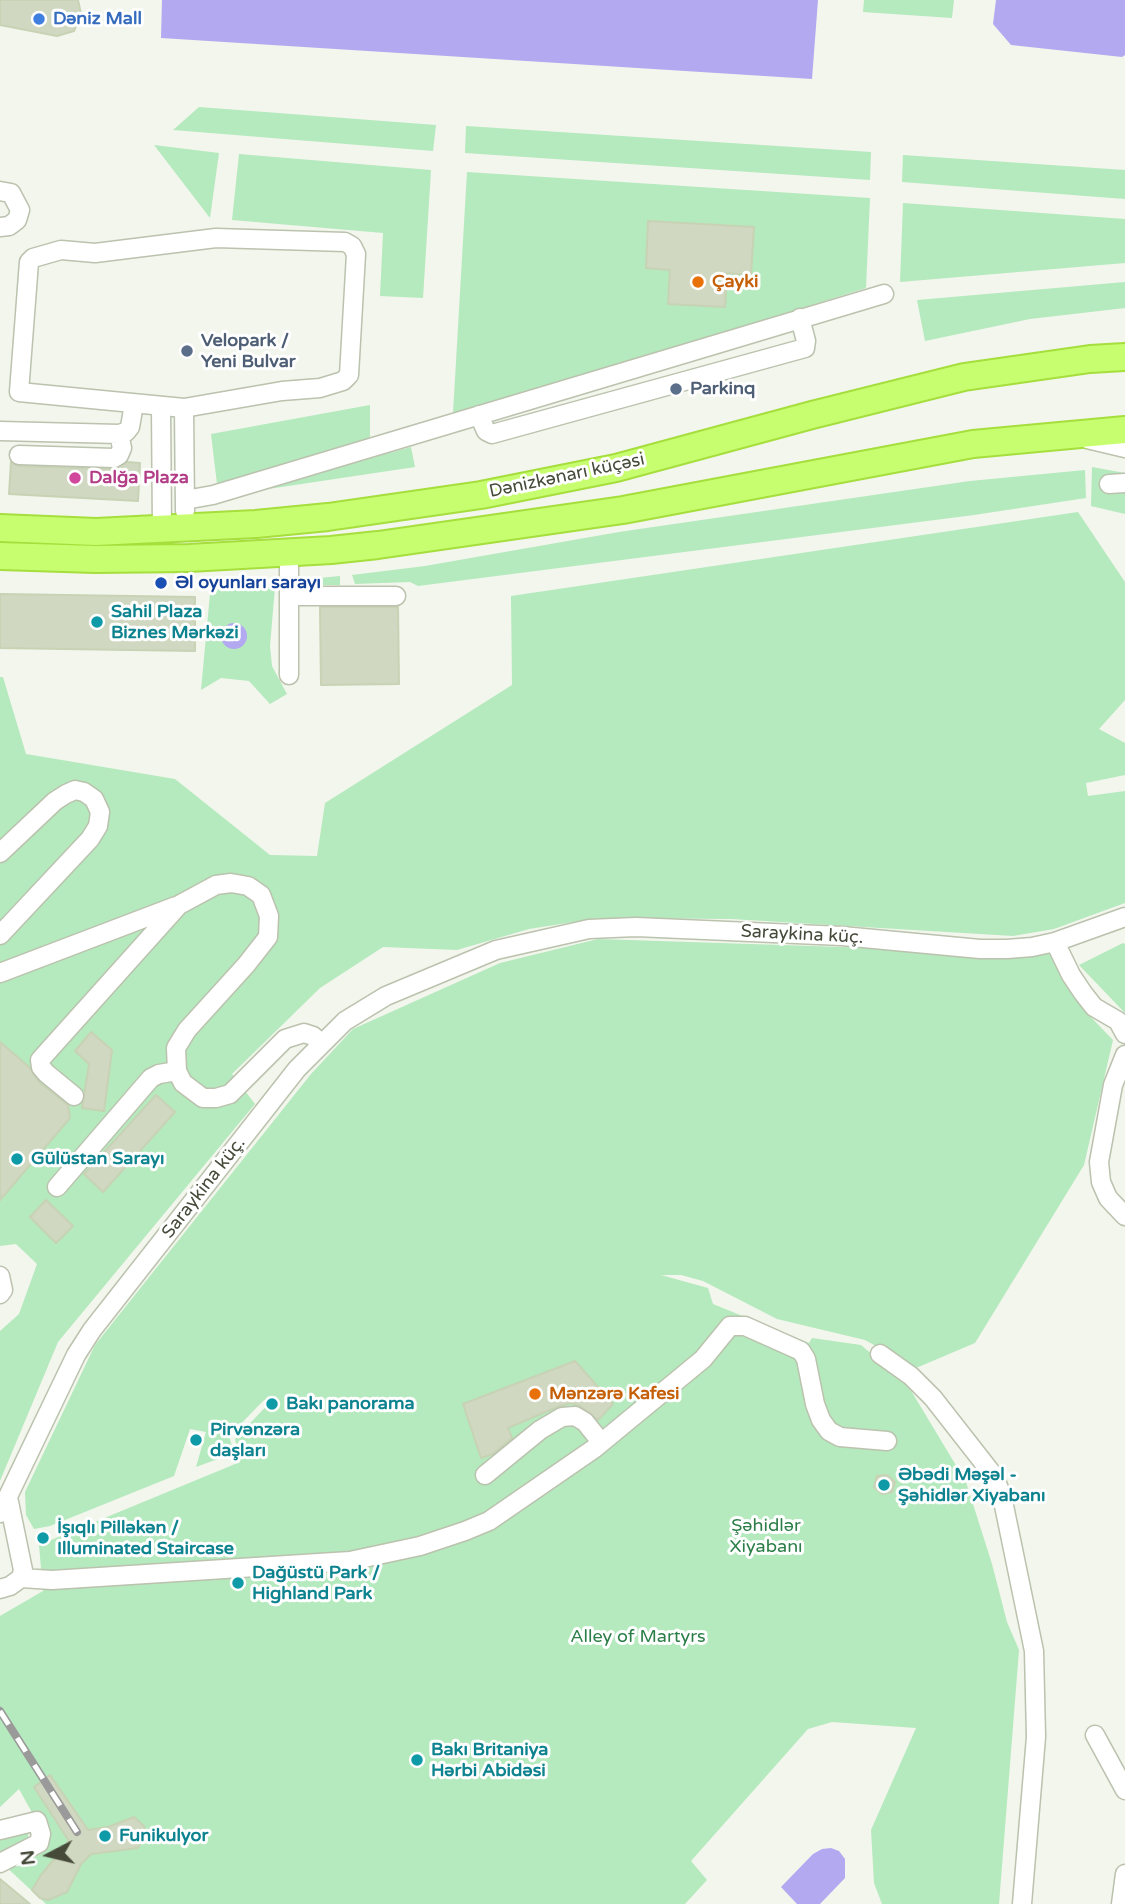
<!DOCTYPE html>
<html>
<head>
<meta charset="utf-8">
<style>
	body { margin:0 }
	#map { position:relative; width:1125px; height:1904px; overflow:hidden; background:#f2f6ec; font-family:"Varela Round",sans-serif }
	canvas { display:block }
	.north { position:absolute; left:14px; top:1820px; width:70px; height:70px; -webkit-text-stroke:5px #fff; paint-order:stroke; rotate:263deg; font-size:19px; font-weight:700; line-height:28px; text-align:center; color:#454a39 }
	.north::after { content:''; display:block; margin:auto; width:24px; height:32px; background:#454a39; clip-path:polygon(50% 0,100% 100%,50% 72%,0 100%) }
</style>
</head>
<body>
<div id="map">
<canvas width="1125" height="1904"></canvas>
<div class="north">N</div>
</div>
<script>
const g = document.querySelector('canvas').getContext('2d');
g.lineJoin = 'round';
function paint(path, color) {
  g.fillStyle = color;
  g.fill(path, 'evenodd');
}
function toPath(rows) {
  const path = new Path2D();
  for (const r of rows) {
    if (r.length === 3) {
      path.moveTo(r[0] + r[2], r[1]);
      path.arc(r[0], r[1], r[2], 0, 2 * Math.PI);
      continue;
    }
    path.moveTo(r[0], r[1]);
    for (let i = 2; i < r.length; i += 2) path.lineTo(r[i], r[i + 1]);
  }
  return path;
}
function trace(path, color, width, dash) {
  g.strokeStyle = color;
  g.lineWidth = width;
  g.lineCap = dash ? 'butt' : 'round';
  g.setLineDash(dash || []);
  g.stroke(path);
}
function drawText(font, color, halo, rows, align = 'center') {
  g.font = font + ' "Varela Round",sans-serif';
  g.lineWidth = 6;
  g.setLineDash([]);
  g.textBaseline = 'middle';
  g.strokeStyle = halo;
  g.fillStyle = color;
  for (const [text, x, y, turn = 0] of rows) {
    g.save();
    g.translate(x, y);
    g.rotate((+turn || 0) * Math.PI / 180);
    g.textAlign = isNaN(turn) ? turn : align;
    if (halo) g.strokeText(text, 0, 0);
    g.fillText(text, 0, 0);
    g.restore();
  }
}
const green = toPath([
	[864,0,954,0,952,18,863,12],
	[199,107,436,125,433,151,173,130],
	[466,126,871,152,870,180,465,153],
	[154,145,219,153,210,218],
	[239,154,431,170,423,298,380,296,383,233,232,220],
	[903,155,1125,170,1125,199,902,182],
	[467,172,870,198,866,288,659,353,453,413],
	[903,203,1125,219,1125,263,900,282],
	[1125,282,1125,308,1030,319,925,341,917,300],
	[370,405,370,439,217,484,211,434],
	[411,447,415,467,248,492],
	[1092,467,1125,473,1125,514,1091,506],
	[1085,470,1086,498,974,515,418,586,410,582,355,584,352,575,425,566,619,532,970,481],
	[1078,512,1125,582,1125,700,1099,729,1125,743,1125,775,1086,783,1088,796,1125,791,1125,903,1054,929,1013,936,731,919,599,918,529,929,457,950,383,947,320,988,232,1074,255,1104,58,1342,0,1481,0,1331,19,1314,37,1264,16,1244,0,1246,0,677,3,677,26,754,175,779,270,855,317,856,325,803,512,685,511,596],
	[340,576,340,585,298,585,297,580],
	[211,583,275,587,270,646,272,666,287,694,270,704,249,681,221,678,201,690],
	[598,939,1056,954,1084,1010,1113,1040,1084,1165,975,1343,916,1368,865,1340,777,1319,703,1281,681,1275,661,1275,708,1288,713,1304,809,1343,812,1338,861,1345,907,1384,966,1482,992,1564,1007,1622,1019,1650,999,1904,882,1904,874,1883,871,1830,916,1728,832,1722,808,1729,691,1861,707,1880,685,1904,46,1904,2,1863,39,1843,40,1827,19,1789,0,1807,0,1616,43,1591,39,1545,240,1462,235,1439,276,1396,263,1401,229,1436,234,1453,196,1467,206,1432,190,1429,174,1476,50,1526,34,1529,26,1515,25,1492,95,1345,311,1074,353,1029,500,963],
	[1123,943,1125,944,1125,1013,1079,965],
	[29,1831,26,1846,0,1859,0,1837]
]);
const water = toPath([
	[162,0,818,0,812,79,161,38],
	[996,0,1125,0,1125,55,1122,57,1011,45,993,24],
	[234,636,13],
	[831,1848,839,1851,845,1859,845,1878,820,1904,797,1904,781,1887,813,1854,822,1849]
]);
const building = toPath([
	[0,0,78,0,81,14,74,31,57,36,0,25,0,0],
	[648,221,754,227,751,275,727,273,725,307,668,304,670,270,646,268,648,221],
	[11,462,19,466,114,469,127,462,140,463,138,501,9,494,11,462],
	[0,594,195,597,195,651,0,648,0,594],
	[320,607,398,607,399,684,321,685,320,607],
	[91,1032,112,1050,104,1111,82,1108,89,1064,75,1051,91,1032],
	[0,1042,29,1067,39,1082,68,1105,70,1118,0,1200,0,1042],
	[156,1095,175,1112,103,1192,84,1174,156,1095],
	[46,1200,73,1226,56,1243,30,1217,46,1200],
	[575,1361,613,1404,598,1420,580,1406,571,1403,557,1407,508,1428,512,1438,493,1454,481,1458,463,1404,575,1361],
	[887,1475,895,1482,892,1492,882,1494,874,1487,877,1476,887,1475],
	[50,1775,88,1830,108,1827,134,1817,144,1826,145,1833,138,1848,91,1854,81,1864,67,1892,48,1900,40,1898,32,1890,41,1875,69,1841,34,1787,50,1775],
	[0,1879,30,1904,0,1904,0,1879]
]);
const minor = toPath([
	[0,191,11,193,20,210,17,220,9,226,0,227],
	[216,238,345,242,352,246,356,254,349,375,343,381,320,388,282,391,184,408,19,392,29,262,33,258,61,250,95,253,216,238],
	[161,407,162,530],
	[184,408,185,511],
	[479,415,486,431,492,434,805,348,806,341,800,318],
	[0,431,119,434,126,432,130,427,134,404],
	[1087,439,1125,448],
	[19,455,114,458,119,455,122,448,119,434],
	[1109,484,1125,483],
	[185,500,213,495,884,294],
	[289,553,289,675],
	[289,596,396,596],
	[0,853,55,801,66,794,75,790,84,792,94,799,100,812,98,826,90,839,0,935],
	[1055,942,1071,975,1083,993,1094,1007,1118,1021,1125,1034],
	[0,973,176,906],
	[1125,1055,1113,1085,1099,1162,1101,1182,1108,1198,1125,1216],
	[74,1096,46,1073,41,1067,40,1060,179,905,216,885,231,883,248,886,261,895,269,916,268,937,246,965,187,1030,176,1048,177,1071,183,1083,203,1098,216,1098,230,1094,285,1039,304,1033,313,1036,321,1043],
	[57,1187,151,1078,159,1074,177,1071],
	[0,1276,3,1290,0,1294],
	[880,1354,911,1376,933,1398,994,1476,1002,1496,1034,1651,1036,1737,1022,1904],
	[485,1475,540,1430,562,1417,575,1416,585,1422,601,1442],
	[0,1513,76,1355,92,1330,297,1069,345,1021,386,996,496,950,589,929,636,927,842,936,980,949,1007,949,1032,947,1055,942,1125,917],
	[21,1578,52,1580,350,1561,420,1546,465,1531,489,1521,595,1448,703,1359,730,1326,745,1326,801,1351,806,1359,815,1404,821,1420,829,1431,840,1437,887,1441],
	[0,1589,10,1586,21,1578,23,1570,8,1497],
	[1095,1735,1125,1790],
	[0,1830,37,1821,41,1834,39,1843,0,1863],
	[1121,1904,1125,1874]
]);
const highway = toPath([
	[0,528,96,532,256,524,328,517,481,495,616,468,812,415,964,377,1090,359,1125,357],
	[0,556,95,559,189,558,331,550,378,545,623,510,973,444,1125,430]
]);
const rail = toPath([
	[0,1711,77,1832]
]);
const markers = [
	[39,19,7,"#3f7fe0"],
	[698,282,7,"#e8710a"],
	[187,351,7,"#5c6f8a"],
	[676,389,7,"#5c6f8a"],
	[75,478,7,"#d1479c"],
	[161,583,7,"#1a4fb4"],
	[97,622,7,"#0f9aa8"],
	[17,1159,7,"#0f9aa8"],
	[535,1394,7,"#e8710a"],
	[272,1404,7,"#0f9aa8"],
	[196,1440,7,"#0f9aa8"],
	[884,1485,7,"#0f9aa8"],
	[43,1538,7,"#0f9aa8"],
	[238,1583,7,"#0f9aa8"],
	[417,1760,7,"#0f9aa8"],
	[105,1836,7,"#0f9aa8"]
];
const shopNames = [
	["Dəniz Mall",53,19]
];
const foodNames = [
	["Çayki",712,282],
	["Mənzərə Kafesi",549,1394]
];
const serviceNames = [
	["Velopark /",201,341],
	["Yeni Bulvar",201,362],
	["Parkinq",690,389]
];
const streetNames = [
	["Dənizkənarı küçəsi",567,476,-12],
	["Saraykina küç.",802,935,3],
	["Saraykina küç.",204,1188,-52]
];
const hotelNames = [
	["Dalğa Plaza",89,478]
];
const transitNames = [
	["Əl oyunları sarayı",175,583]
];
const cultureNames = [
	["Sahil Plaza",111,612],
	["Biznes Mərkəzi",111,633],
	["Gülüstan Sarayı",31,1159],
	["Bakı panorama",286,1404],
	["Pirvənzəra",210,1430],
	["daşları",210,1451],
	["Əbədi Məşəl -",898,1475],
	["Şəhidlər Xiyabanı",898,1496],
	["İşıqlı Pilləkən /",57,1528],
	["Illuminated Staircase",57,1549],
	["Dağüstü Park /",252,1573],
	["Highland Park",252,1594],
	["Bakı Britaniya",431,1750],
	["Hərbi Abidəsi",431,1771],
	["Funikulyor",119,1836]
];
const parkNames = [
	["Şəhidlər",766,1526],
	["Xiyabanı",766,1547],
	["Alley of Martyrs",638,1637]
];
paint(green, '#b5e9be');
paint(water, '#b2a9f1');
paint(building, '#d0d8c1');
trace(building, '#c8d2b4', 2);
trace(minor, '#bbc2ae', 21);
trace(highway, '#a6de3d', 30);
trace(minor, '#fff', 18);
trace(highway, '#c7fe6f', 26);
trace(rail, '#9a9a9a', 8);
trace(rail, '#fff', 5, [16]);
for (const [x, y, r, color] of markers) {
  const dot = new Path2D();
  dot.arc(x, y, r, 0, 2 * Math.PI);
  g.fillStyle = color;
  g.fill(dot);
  trace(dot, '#fff', 2.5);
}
drawText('bold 18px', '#366cbe', '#fff', shopNames, 'left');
drawText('bold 18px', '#c56008', '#fff', foodNames, 'left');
drawText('bold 18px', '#4e5e75', '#fff', serviceNames, 'left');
drawText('18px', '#454a39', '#fff', streetNames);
drawText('bold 18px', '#b23c85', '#fff', hotelNames, 'left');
drawText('bold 18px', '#164399', '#fff', transitNames, 'left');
drawText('bold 18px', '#0d838f', '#fff', cultureNames, 'left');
drawText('18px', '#2b7e47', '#fff', parkNames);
</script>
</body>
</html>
